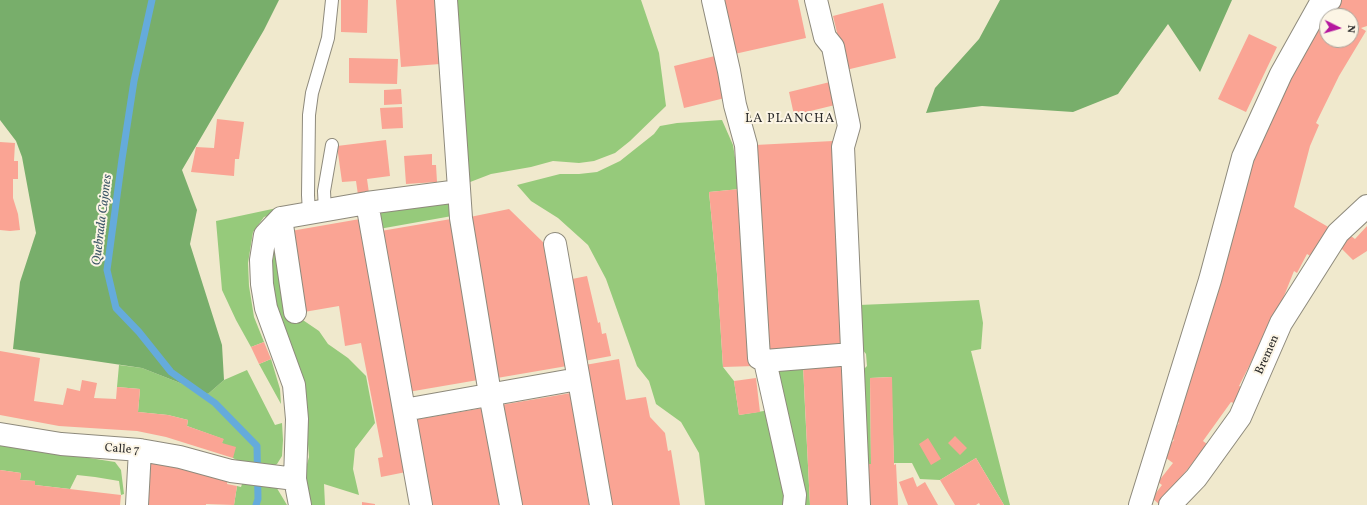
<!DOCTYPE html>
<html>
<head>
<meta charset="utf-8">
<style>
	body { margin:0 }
	#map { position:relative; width:1367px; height:505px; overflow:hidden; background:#f0e9cd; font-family:Vollkorn,serif }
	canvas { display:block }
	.north { position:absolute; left:1319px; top:8px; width:40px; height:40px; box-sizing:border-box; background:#fcf5e5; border:1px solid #a8a49b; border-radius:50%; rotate:95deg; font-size:11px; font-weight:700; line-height:16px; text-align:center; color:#2b2b2b }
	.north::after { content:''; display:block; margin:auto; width:14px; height:18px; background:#b5179e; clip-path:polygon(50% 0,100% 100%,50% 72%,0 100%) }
</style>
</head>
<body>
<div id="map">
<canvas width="1367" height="505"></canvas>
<div class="north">N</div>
</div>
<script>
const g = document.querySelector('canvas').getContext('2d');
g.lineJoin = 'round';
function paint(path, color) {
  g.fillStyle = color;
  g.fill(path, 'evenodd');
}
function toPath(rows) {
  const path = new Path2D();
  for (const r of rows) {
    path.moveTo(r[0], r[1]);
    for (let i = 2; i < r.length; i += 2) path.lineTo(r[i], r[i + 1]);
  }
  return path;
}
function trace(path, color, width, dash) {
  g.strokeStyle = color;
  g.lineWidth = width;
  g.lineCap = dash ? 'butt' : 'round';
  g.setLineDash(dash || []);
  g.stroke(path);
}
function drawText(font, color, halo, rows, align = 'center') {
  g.font = font + ' Vollkorn,serif';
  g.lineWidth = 4;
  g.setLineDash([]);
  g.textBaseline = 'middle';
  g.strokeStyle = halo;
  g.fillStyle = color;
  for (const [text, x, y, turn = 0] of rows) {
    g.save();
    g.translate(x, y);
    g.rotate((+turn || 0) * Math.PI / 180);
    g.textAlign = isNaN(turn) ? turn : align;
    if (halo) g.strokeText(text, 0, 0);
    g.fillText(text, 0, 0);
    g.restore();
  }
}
const green = toPath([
	[453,0,641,0,659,53,666,106,630,141,615,153,594,161,579,163,553,161,531,167,491,174,465,184],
	[722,120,733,145,740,189,709,192,717,274,723,367,734,381,739,415,770,410,789,505,705,505,699,453,681,422,656,404,649,381,637,366,606,279,588,245,558,218,531,201,517,185,560,174,579,174,597,172,620,161,654,134,660,126,677,123],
	[450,201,452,216,379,229,379,212],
	[291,205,292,209,264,217,253,232,248,263,249,286,254,317,264,342,251,347,236,320,222,290,216,221],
	[275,239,294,314,319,331,328,344,348,358,366,376,375,423,355,449,353,469,359,495,324,484,325,505,311,505,304,475,309,457,303,380,297,360,277,309,271,281],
	[979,300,983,323,981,349,971,351,1010,505,1004,505,976,458,940,480,920,479,912,463,894,463,891,377,870,378,871,464,866,464,863,370,867,366,866,354,862,349,859,305],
	[271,359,280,389,281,404,259,364],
	[119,365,142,368,208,394,224,380,247,370,275,425,282,423,283,440,282,456,277,464,272,467,246,465,233,458,222,443,223,439,187,426,188,420,168,415,138,412,140,389,117,387],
	[803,365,805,407,810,505,800,505,776,374,781,368],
	[0,444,115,462,121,470,124,494,121,495,119,481,95,477,77,475,70,489,35,485,35,481,20,480,21,473,0,470],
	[243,481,275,485,287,505,234,505,237,486,241,487]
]);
const forest = toPath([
	[0,0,279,0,264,30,182,170,197,210,190,244,222,345,224,380,208,394,142,368,13,349,20,282,36,233,22,157,16,141,0,120],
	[1000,0,1232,0,1200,72,1168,24,1118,94,1073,112,982,106,926,113,935,88,979,39]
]);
const stream = toPath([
	[152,0,134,81,122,159,107,270,116,308,139,332,171,372,215,403,257,446,258,499,256,505]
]);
const building = toPath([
	[341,0,368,0,367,33,341,32],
	[396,0,436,0,440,64,401,67],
	[718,0,798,0,806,38,730,55],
	[1339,0,1367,0,1367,26,1361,28,1366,31,1339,76,1316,123,1319,125,1310,146,1294,207,1330,228,1312,257,1307,254,1297,273,1294,271,1282,301,1239,386,1242,387,1236,404,1231,402,1203,441,1207,444,1160,505,1152,498,1162,485,1158,482,1173,463,1162,455,1174,440,1169,436,1179,423,1174,420,1250,161,1326,9],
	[1327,16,1351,16,1351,40,1327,40],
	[883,3,896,58,846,70,833,16],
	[1249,34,1277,47,1246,112,1218,99],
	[719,55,729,97,684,108,674,66],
	[349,58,398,59,397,84,349,83],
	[830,82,835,105,794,115,789,92],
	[401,89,402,104,384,105,384,90],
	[402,107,403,128,382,129,380,108],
	[217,119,244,122,239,159,235,159,234,176,191,172,196,147,214,148],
	[386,140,390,176,367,179,369,193,358,195,356,181,342,182,337,146],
	[833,141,843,349,764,353,755,145],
	[0,142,15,143,14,161,18,161,18,179,13,179,13,198,18,214,20,230,10,231,0,230],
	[432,154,432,165,436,165,437,182,406,184,404,156],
	[740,189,755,366,723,367,717,274,709,192],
	[509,209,546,245,567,366,497,378,470,217],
	[360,219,406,472,381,477,378,458,383,457,361,343,345,346,339,306,304,312,291,231],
	[451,219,478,380,408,392,381,231],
	[1367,226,1367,251,1353,260,1340,247,1351,236,1355,239],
	[587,276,598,323,600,322,602,334,606,333,611,356,584,361,567,280],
	[264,342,271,359,259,364,251,347],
	[0,351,40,358,34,401,63,405,67,388,80,391,82,380,97,383,94,398,116,399,117,387,140,389,138,412,168,415,188,420,187,426,224,439,222,443,236,447,233,458,166,437,137,431,59,426,0,415],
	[619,359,626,400,646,397,650,417,665,433,668,451,671,450,680,505,609,505,585,365],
	[842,364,849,505,810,505,803,365],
	[892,377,894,463,894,465,896,464,898,505,868,505,866,464,871,464,870,378],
	[756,378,760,412,739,415,734,381],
	[571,393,589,505,518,505,501,405],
	[483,408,499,505,427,505,413,420],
	[955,436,967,448,960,455,948,443],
	[928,438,941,459,931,465,919,444],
	[976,458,1004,505,980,505,979,503,976,505,955,505,940,480],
	[151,463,170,464,228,479,227,484,237,486,234,505,206,504,206,505,148,505],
	[0,470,21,473,20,480,35,481,35,485,121,495,120,505,0,505],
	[913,477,917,487,925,482,938,505,908,505,899,482],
	[362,502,375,504,375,505,362,505]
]);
const service = toPath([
	[325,211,324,191,332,145],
	[309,213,308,195,309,115,312,93,328,38,332,0]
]);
const minor = toPath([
	[446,0,461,218,490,394,511,505],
	[713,0,729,71,735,105,746,145,759,358,765,361,795,495,794,505],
	[816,0,825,37,833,47,849,126,843,147,859,505],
	[367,203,421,505],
	[281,218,295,312],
	[555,244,601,505],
	[765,361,852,354],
	[404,410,578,379],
	[0,434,61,444,140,450,180,457,231,471,295,479],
	[137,505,140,450],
	[300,505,295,479,297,419,294,385,266,308,262,284,261,260,265,235,281,218,367,203,459,191],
	[1140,505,1210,280,1243,157,1281,74,1319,6,1330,0],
	[1170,505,1196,478,1240,417,1281,323,1338,233,1367,206]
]);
const streetNames = [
	["Bremen",1268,355,-66],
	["Calle 7",122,450,4]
];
const neighbourhoodNames = [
	["LA PLANCHA",790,120]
];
const waterNames = [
	["Quebrada Cajones",103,220,-83]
];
paint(green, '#96ca7b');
paint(forest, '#78ae6b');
trace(stream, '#65abdb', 7);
paint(building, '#faa494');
trace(service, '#8e8a7c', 14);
trace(minor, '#8e8a7c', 24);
trace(service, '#fff', 12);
trace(minor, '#fff', 22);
drawText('12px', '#2b2b2b', '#fcf5e5', streetNames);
g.letterSpacing = '1px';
drawText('13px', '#2b2b2b', '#fcf5e5', neighbourhoodNames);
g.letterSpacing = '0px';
drawText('italic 13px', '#3f5869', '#fcf5e5', waterNames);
</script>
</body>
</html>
